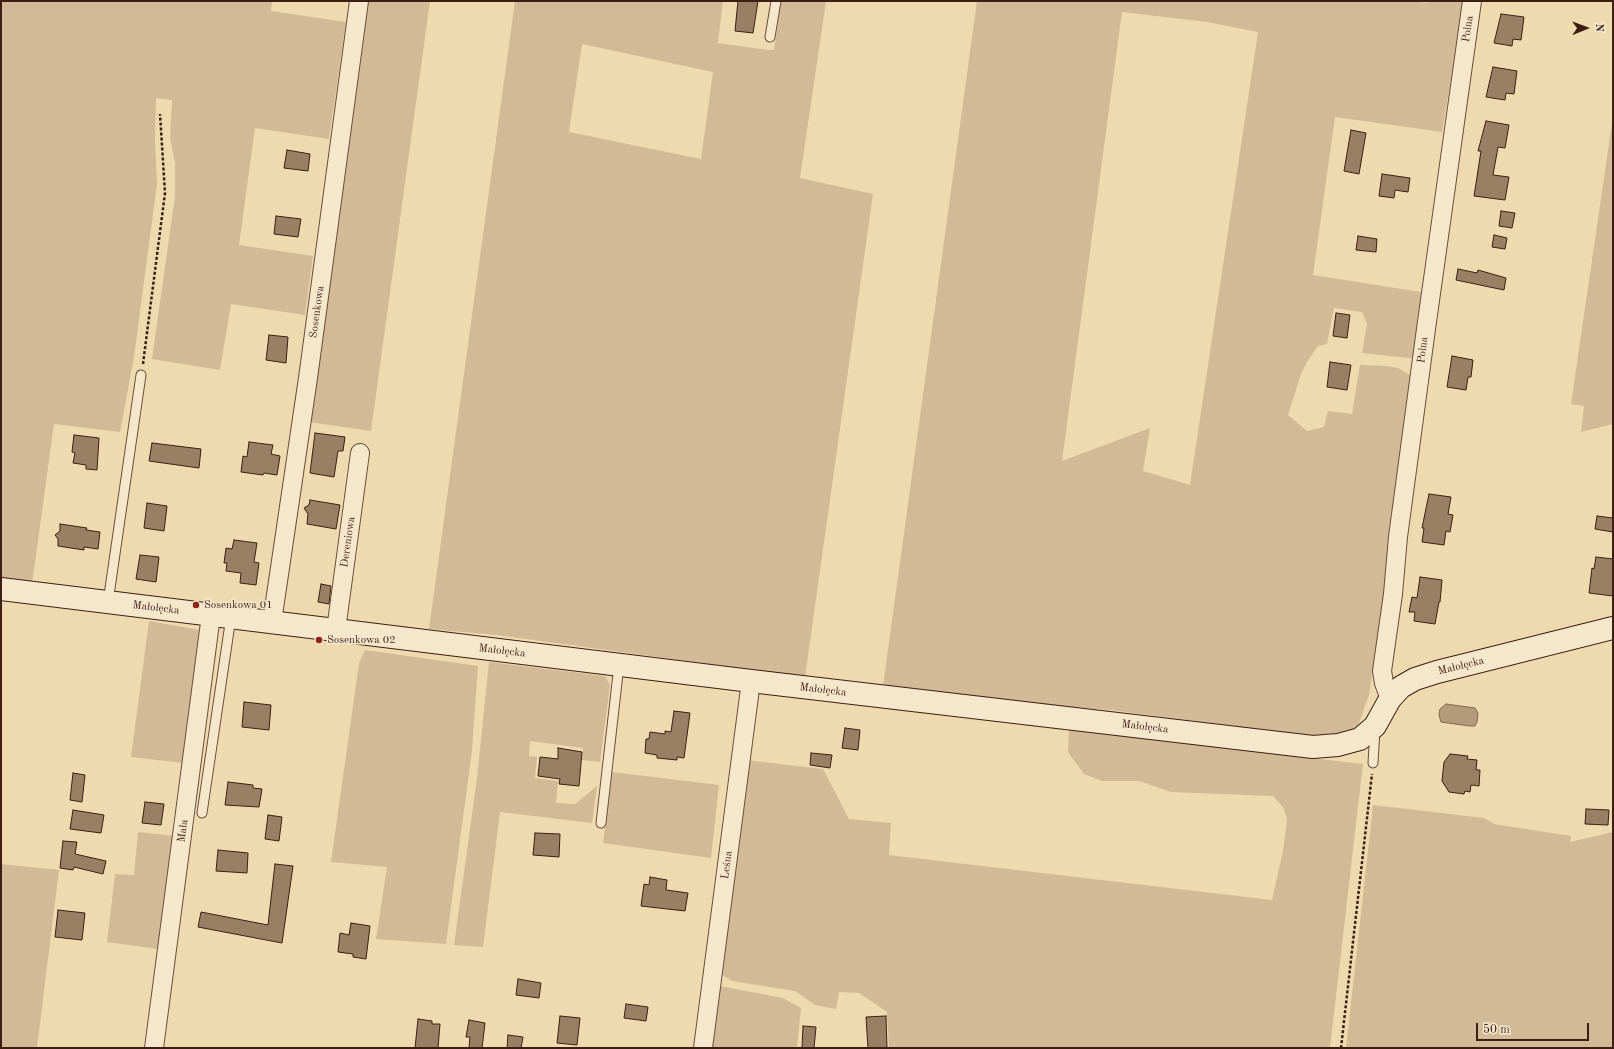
<!DOCTYPE html>
<html>
<head>
<meta charset="utf-8">
<style>
	body { margin:0 }
	#map { position:relative; width:1614px; height:1049px; overflow:hidden; background:#efdab0; font-family:"Old Standard TT",serif }
	canvas { display:block }
	.frame { position:absolute; inset:0; border:2px solid #3c1e13; pointer-events:none }
	.north { position:absolute; left:1566px; top:8px; width:40px; height:40px; -webkit-text-stroke:3px #f5e7cc; paint-order:stroke; rotate:89deg; font-size:11px; font-weight:700; line-height:16px; text-align:center; color:#3c1e13 }
	.north::after { content:''; display:block; margin:auto; width:14px; height:18px; background:#3c1e13; clip-path:polygon(50% 0,100% 100%,50% 72%,0 100%) }
	.scale { position:absolute; left:1476px; top:1023px; width:113px; height:18px; box-sizing:border-box; border:2px solid #3c1e13; border-top:0; padding-left:5px; font-size:12px; line-height:14px; white-space:nowrap; color:#3c1e13; -webkit-text-stroke:3px #f5e7cc; paint-order:stroke }
</style>
</head>
<body>
<div id="map">
<canvas width="1614" height="1049"></canvas>
<div class="frame"></div>
<div class="north">N</div>
<div class="scale">50 m</div>
</div>
<script>
const g = document.querySelector('canvas').getContext('2d');
g.lineJoin = 'round';
function paint(path, color) {
  g.fillStyle = color;
  g.fill(path, 'evenodd');
}
function toPath(rows) {
  const path = new Path2D();
  for (const r of rows) {
    path.moveTo(r[0], r[1]);
    for (let i = 2; i < r.length; i += 2) path.lineTo(r[i], r[i + 1]);
  }
  return path;
}
function trace(path, color, width, dash) {
  g.strokeStyle = color;
  g.lineWidth = width;
  g.lineCap = dash ? 'butt' : 'round';
  g.setLineDash(dash || []);
  g.stroke(path);
}
function drawText(font, color, halo, rows, align = 'center') {
  g.font = font + ' "Old Standard TT",serif';
  g.lineWidth = 3;
  g.setLineDash([]);
  g.textBaseline = 'middle';
  g.strokeStyle = halo;
  g.fillStyle = color;
  for (const [text, x, y, turn = 0] of rows) {
    g.save();
    g.translate(x, y);
    g.rotate((+turn || 0) * Math.PI / 180);
    g.textAlign = isNaN(turn) ? turn : align;
    if (halo) g.strokeText(text, 0, 0);
    g.fillText(text, 0, 0);
    g.restore();
  }
}
const green = toPath([
	[1,1,272,1,271,11,346,22,329,139,255,128,239,245,313,256,305,315,231,304,220,370,152,359,175,196,175,163,170,137,172,100,156,98,155,139,157,184,134,357,120,432,54,424,32,584,1,580],
	[367,1,430,1,371,431,309,422],
	[515,1,723,1,718,43,769,50,774,50,781,1,826,1,800,178,873,194,805,677,496,635,429,629],
	[582,44,713,72,701,159,569,132],
	[977,1,1414,1,1427,3,1427,1,1464,1,1442,132,1335,117,1313,275,1427,293,1418,359,1362,353,1367,324,1362,312,1334,308,1327,344,1318,346,1307,362,1301,374,1288,415,1307,431,1324,427,1328,411,1352,414,1360,365,1387,366,1398,368,1415,378,1369,695,1358,726,1347,734,1327,738,1110,710,1038,705,883,686],
	[1122,12,1207,22,1258,32,1190,485,1143,471,1150,428,1062,461],
	[1613,116,1613,424,1581,432,1584,406,1571,404],
	[149,621,200,630,183,763,131,757],
	[365,650,478,666,472,751,446,944,376,939,387,867,331,862,359,663],
	[489,662,605,676,610,685,600,762,582,760,583,748,530,741,529,756,537,757,535,778,558,781,556,803,575,804,597,786,592,823,500,812,483,947,454,945,477,778],
	[1069,730,1363,764,1330,1048,889,1048,887,1012,859,993,839,992,836,1009,815,1005,795,991,732,981,718,972,746,760,823,769,849,819,891,823,889,855,1272,900,1283,851,1287,819,1283,807,1273,796,1171,792,1139,781,1102,781,1084,774,1068,752],
	[612,772,719,785,711,858,603,843],
	[1373,805,1484,818,1494,824,1571,836,1570,842,1613,832,1613,1048,1346,1048],
	[138,832,174,836,158,949,107,942,115,874,134,875],
	[1,864,59,870,37,1048,1,1048],
	[714,985,783,998,801,1008,797,1048,707,1048]
]);
const water = toPath([
	[1446,704,1475,708,1478,713,1477,722,1475,726,1470,726,1441,722,1439,715,1440,709,1446,704]
]);
const building = toPath([
	[738,1,758,1,753,33,735,31,738,1],
	[1501,14,1524,17,1521,40,1513,39,1512,46,1494,43,1501,14],
	[1493,67,1517,71,1514,94,1506,93,1505,100,1486,97,1493,67],
	[1486,121,1509,125,1505,148,1498,147,1493,175,1509,177,1505,200,1474,196,1481,151,1478,151,1486,121],
	[1351,130,1366,133,1359,174,1344,171,1351,130],
	[287,150,310,154,308,171,284,168,287,150],
	[1382,174,1410,178,1408,192,1395,190,1394,198,1379,196,1382,174],
	[1501,211,1515,213,1512,228,1499,226,1501,211],
	[276,216,301,219,298,237,274,234,276,216],
	[1494,235,1507,238,1505,249,1492,247,1494,235],
	[1358,236,1377,239,1376,252,1356,250,1358,236],
	[1458,269,1477,273,1478,270,1506,278,1504,290,1456,280,1458,269],
	[1336,313,1350,315,1347,338,1333,336,1336,313],
	[269,335,288,337,286,363,266,360,269,335],
	[1452,356,1473,360,1471,377,1468,377,1466,390,1447,387,1452,356],
	[1330,362,1351,365,1347,390,1327,387,1330,362],
	[315,433,345,437,343,451,338,451,334,477,310,473,315,433],
	[74,435,99,438,97,470,86,469,86,465,73,463,75,453,72,452,74,435],
	[249,442,273,445,271,454,280,456,277,475,264,473,263,475,241,472,243,456,247,457,249,442],
	[152,443,201,449,199,468,149,461,152,443],
	[1429,494,1451,497,1448,514,1453,515,1450,532,1446,531,1444,545,1422,542,1424,528,1422,528,1429,494],
	[310,500,340,505,336,529,307,524,308,514,304,508,309,505,310,500],
	[147,503,167,506,164,531,144,528,147,503],
	[1597,516,1613,518,1613,532,1595,529,1597,516],
	[60,524,87,528,86,530,100,532,98,549,84,547,84,550,58,546,58,539,55,535,60,531,60,524],
	[234,540,257,543,254,562,259,563,256,585,240,583,241,573,226,571,227,563,224,563,226,548,232,549,234,540],
	[140,555,159,557,156,582,136,579,140,555],
	[1596,557,1613,559,1613,596,1589,593,1592,568,1594,569,1596,557],
	[1420,577,1442,580,1440,602,1439,602,1435,624,1414,621,1415,612,1409,612,1412,597,1417,598,1420,577],
	[321,584,331,586,329,604,318,602,321,584],
	[244,702,271,705,269,730,242,727,244,702],
	[674,711,690,713,684,758,677,757,677,760,657,758,657,755,645,753,646,739,649,739,650,732,665,734,665,731,671,732,674,711],
	[845,728,860,730,858,750,842,748,845,728],
	[558,748,582,752,579,786,559,784,560,779,538,776,540,757,558,759,558,748],
	[811,753,832,755,830,768,810,765,811,753],
	[1450,754,1468,756,1467,759,1477,760,1476,770,1480,770,1479,786,1471,785,1470,792,1465,791,1464,794,1449,792,1442,781,1444,762,1450,754],
	[73,773,85,775,82,802,70,800,73,773],
	[228,782,253,785,253,788,262,789,259,807,225,805,228,782],
	[145,802,164,804,161,825,142,823,145,802],
	[1586,809,1609,810,1608,825,1585,824,1586,809],
	[73,810,104,815,101,833,70,829,73,810],
	[268,815,282,817,279,841,265,839,268,815],
	[535,833,560,834,559,857,533,855,535,833],
	[63,841,77,842,75,854,106,861,103,874,74,867,73,870,60,868,63,841],
	[218,850,248,853,247,873,216,871,218,850],
	[275,864,293,866,282,943,198,927,201,912,268,925,275,864],
	[650,877,667,880,666,890,688,893,685,911,641,906,644,884,649,885,650,877],
	[58,910,85,913,82,940,55,937,58,910],
	[351,923,370,926,366,959,353,957,353,954,338,952,340,933,349,935,351,923],
	[518,979,541,983,539,998,516,995,518,979],
	[626,1004,648,1007,646,1021,624,1018,626,1004],
	[560,1016,580,1018,577,1045,557,1043,560,1016],
	[886,1016,887,1048,868,1048,866,1017,886,1016],
	[418,1019,432,1021,432,1024,440,1024,438,1048,415,1048,418,1019],
	[469,1020,485,1023,482,1048,469,1048,470,1037,466,1037,469,1020],
	[803,1026,816,1027,814,1048,802,1048,803,1026],
	[508,1035,523,1037,521,1048,507,1048,508,1035]
]);
const path = toPath([
	[143,364,165,193,160,114],
	[1341,1048,1372,774]
]);
const lane = toPath([
	[770,37,776,1],
	[108,602,141,375],
	[1373,763,1375,729],
	[202,813,231,617],
	[601,823,619,665]
]);
const street = toPath([
	[272,622,308,378,359,1],
	[336,630,360,453],
	[1390,699,1384,683,1382,671,1393,594,1398,537,1426,329,1472,1],
	[154,1048,211,615],
	[703,1048,751,681]
]);
const secondary = toPath([
	[1,589,751,681,1313,747,1338,745,1360,739,1375,726,1390,699,1401,687,1415,679,1437,672,1613,628]
]);
const markers = [
	[196,605,4,"#8f2418"],
	[319,640,4,"#8f2418"]
];
const streetNames = [
	["Polna",1468,29,-82],
	["Sosenkowa",317,312,-82],
	["Polna",1423,350,-83],
	["Dereniowa",348,542,-82],
	["Małołęcka",156,608,7],
	["Małołęcka",502,651,7],
	["Małołęcka",1461,666,-14],
	["Małołęcka",823,690,7],
	["Małołęcka",1145,727,7],
	["Mała",183,831,-82],
	["Leśna",727,865,-83]
];
const poiNames = [
	["Sosenkowa 01",204,605],
	["Sosenkowa 02",327,640]
];
paint(green, '#d1ba95');
paint(water, '#b29a7b');
trace(water, '#836851', 1);
paint(building, '#998065');
trace(building, '#3c1e13', 1);
trace(lane, '#694d3a', 11);
trace(street, '#694d3a', 20);
trace(secondary, '#3c1e13', 24);
trace(path, '#3c1e13', 2.5, [3, 2]);
trace(lane, '#f5e7cc', 9);
trace(street, '#f5e7cc', 18);
trace(secondary, '#f5e7cc', 22);
for (const [x, y, r, color] of markers) {
  const dot = new Path2D();
  dot.arc(x, y, r, 0, 2 * Math.PI);
  g.fillStyle = color;
  g.fill(dot);
  trace(dot, '#f5e7cc', 1.5);
}
drawText('11px', '#3c1e13', '#f5e7cc', streetNames);
drawText('11px', '#3c1e13', '#f5e7cc', poiNames, 'left');
</script>
</body>
</html>
